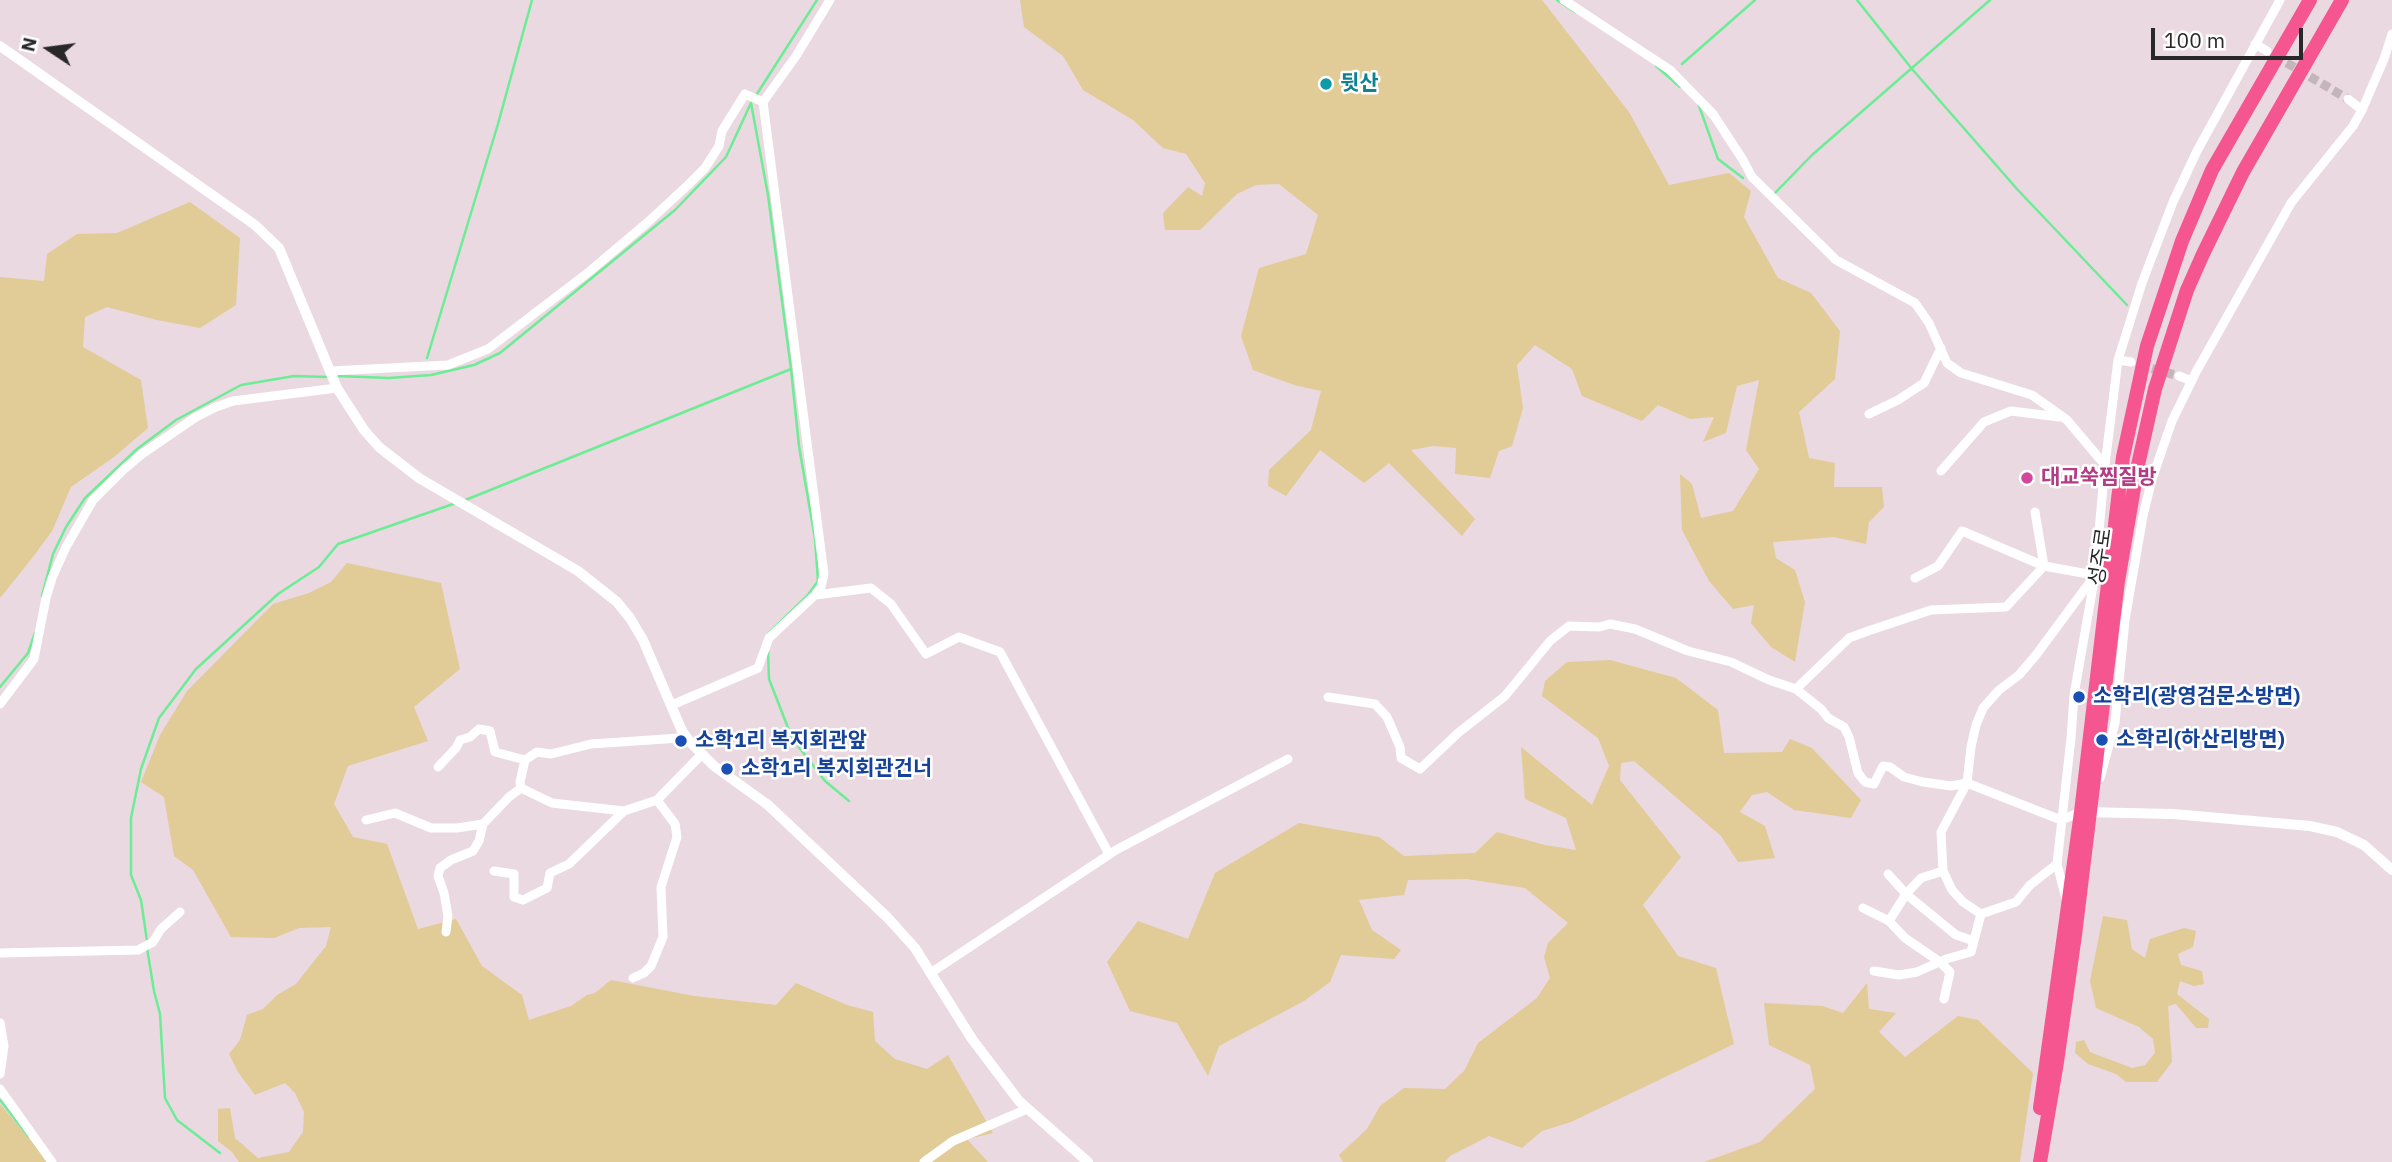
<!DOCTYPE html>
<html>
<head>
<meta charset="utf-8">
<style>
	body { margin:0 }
	#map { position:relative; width:2392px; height:1162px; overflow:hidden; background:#ead9e0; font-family:"IBM Plex Sans",sans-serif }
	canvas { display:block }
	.north { position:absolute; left:14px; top:14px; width:70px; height:70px; -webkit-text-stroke:5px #fff; paint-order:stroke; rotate:283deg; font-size:19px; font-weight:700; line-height:28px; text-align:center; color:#282828 }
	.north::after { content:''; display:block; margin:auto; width:24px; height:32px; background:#282828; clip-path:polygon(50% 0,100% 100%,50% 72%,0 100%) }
	.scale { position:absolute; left:2151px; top:28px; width:152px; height:32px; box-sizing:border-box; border:4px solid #282828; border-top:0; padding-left:9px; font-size:21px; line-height:24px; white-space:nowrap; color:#282828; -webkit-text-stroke:5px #fff; paint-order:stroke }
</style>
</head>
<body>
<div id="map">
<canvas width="2392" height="1162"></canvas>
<div class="north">N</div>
<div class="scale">100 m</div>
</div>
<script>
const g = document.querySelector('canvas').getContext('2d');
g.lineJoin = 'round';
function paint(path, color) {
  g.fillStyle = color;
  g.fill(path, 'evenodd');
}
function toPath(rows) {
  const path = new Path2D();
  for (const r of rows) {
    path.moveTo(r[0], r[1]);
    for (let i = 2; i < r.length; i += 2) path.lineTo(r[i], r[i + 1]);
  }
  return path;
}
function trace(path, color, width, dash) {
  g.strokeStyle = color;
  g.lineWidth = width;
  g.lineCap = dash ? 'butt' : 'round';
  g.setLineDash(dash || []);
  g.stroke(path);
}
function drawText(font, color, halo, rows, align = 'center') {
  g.font = font + ' "IBM Plex Sans","Noto Sans KR",sans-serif';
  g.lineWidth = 5;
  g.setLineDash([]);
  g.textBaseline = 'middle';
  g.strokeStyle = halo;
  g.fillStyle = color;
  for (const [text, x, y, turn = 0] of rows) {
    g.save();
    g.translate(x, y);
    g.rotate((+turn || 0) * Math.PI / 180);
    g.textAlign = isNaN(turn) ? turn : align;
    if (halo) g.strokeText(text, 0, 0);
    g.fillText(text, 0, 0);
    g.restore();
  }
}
const green = toPath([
	[1020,0,1542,0,1629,112,1669,185,1729,173,1751,191,1744,217,1778,278,1811,293,1840,331,1835,379,1799,412,1809,458,1835,463,1834,487,1882,487,1884,507,1869,522,1866,544,1834,537,1773,542,1776,558,1795,570,1805,602,1795,662,1771,647,1751,623,1754,605,1733,609,1709,581,1682,530,1680,474,1692,484,1701,518,1733,511,1759,469,1746,450,1759,380,1737,386,1726,433,1703,442,1714,417,1690,419,1658,405,1642,421,1582,396,1572,369,1535,345,1517,365,1523,408,1512,446,1499,451,1490,478,1455,474,1456,448,1433,446,1411,450,1475,519,1462,536,1389,463,1364,483,1320,450,1286,496,1268,486,1269,470,1311,430,1321,391,1294,385,1253,370,1241,336,1259,268,1306,254,1318,215,1279,184,1256,185,1237,194,1200,230,1165,230,1163,213,1188,187,1202,196,1205,183,1186,154,1163,148,1133,120,1083,90,1063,56,1024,27],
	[190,202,240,238,236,305,200,328,157,320,107,307,85,317,83,347,141,380,148,428,114,457,71,487,52,531,33,557,0,598,0,277,44,281,47,254,77,234,117,233],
	[347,563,441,583,460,669,414,707,428,741,348,766,334,804,353,837,387,844,418,929,456,919,482,966,522,995,529,1020,571,1006,587,995,595,993,611,980,694,996,776,1005,796,983,847,1005,873,1012,875,1041,895,1059,927,1069,948,1055,993,1133,967,1139,988,1162,239,1162,232,1152,218,1141,218,1109,230,1108,235,1138,258,1158,289,1152,303,1132,304,1112,295,1093,285,1083,255,1095,238,1072,229,1054,240,1040,247,1015,263,1009,277,995,296,984,326,946,331,927,299,928,274,938,231,937,193,870,174,856,164,797,141,782,160,735,187,691,273,604,309,593,331,582],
	[1610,660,1676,678,1718,710,1724,753,1782,752,1790,739,1812,748,1861,800,1851,818,1794,810,1767,792,1752,795,1740,812,1765,826,1775,858,1738,862,1721,836,1634,761,1621,763,1620,780,1681,857,1643,905,1678,956,1716,968,1734,1044,1571,1122,1542,1131,1522,1148,1489,1136,1450,1156,1445,1162,1343,1162,1339,1155,1367,1129,1380,1106,1404,1088,1445,1089,1464,1071,1478,1043,1537,998,1550,978,1544,957,1548,943,1568,923,1525,888,1467,879,1408,880,1404,895,1359,900,1372,930,1401,950,1394,959,1341,955,1330,982,1304,1001,1219,1046,1208,1076,1177,1023,1130,1011,1107,962,1138,921,1188,939,1215,873,1299,823,1379,837,1404,856,1475,853,1497,832,1545,845,1576,850,1566,818,1525,799,1521,747,1592,805,1609,766,1598,738,1542,696,1545,681,1567,662],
	[2103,916,2127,920,2132,949,2145,958,2150,939,2184,928,2196,931,2193,947,2178,954,2181,965,2202,971,2204,984,2194,986,2180,981,2177,994,2209,1019,2208,1028,2196,1028,2176,1004,2168,1006,2172,1062,2157,1082,2126,1082,2116,1074,2088,1064,2075,1053,2076,1042,2084,1040,2090,1052,2132,1068,2145,1065,2155,1053,2153,1039,2139,1027,2096,1008,2090,981],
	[1867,983,1869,1009,1896,1013,1879,1032,1905,1057,1958,1016,1978,1020,2033,1073,2020,1162,1704,1162,1760,1142,1815,1089,1810,1065,1769,1045,1764,1003,1823,1006,1843,1013],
	[0,1104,49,1162,0,1162]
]);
const stream = toPath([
	[1557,0,1575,12],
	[1857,0,1912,69,2017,189,2127,305],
	[1682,64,1755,0],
	[1656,66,1680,87],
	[755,97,817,0],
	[1698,103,1718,159,1743,178],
	[1775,193,1812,155,1990,0],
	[427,358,498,124,532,0],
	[338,376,389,378,431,375,474,365,500,353,675,210,726,157,751,103],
	[463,501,791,369,768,195,751,103],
	[42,596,53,554,66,527,85,498,137,449,176,420,241,385,294,376,327,377],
	[769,633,808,595,818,581,815,539,799,446,791,369],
	[768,650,769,679,792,738,825,781,849,801],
	[0,687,28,653,35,633],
	[147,941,141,900,131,875,131,818,141,769,159,718,196,669,278,594,319,567,338,544,456,503],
	[147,948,154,991,160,1014,165,1098,177,1120,220,1153],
	[0,1100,29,1137]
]);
const minorTunnel = toPath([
	[2275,56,2348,99],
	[2139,365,2179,376]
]);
const minor = toPath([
	[1564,0,1670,70,1713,114,1743,160,1752,177,1825,249,1836,260,1915,303,1929,323,1947,363,1961,373,2032,395,2067,420,2105,465,2095,575,2074,695,2071,738,2057,864,2066,899],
	[2255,44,2267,51],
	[2348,99,2362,110],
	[2118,360,2131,362],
	[331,371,448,365,488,349,590,271,648,222,688,185,705,168,719,146,722,131,745,94,763,102],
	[2179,376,2192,381],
	[1869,414,1898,400,1924,383,1941,348],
	[2105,465,2118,360,2142,283,2173,202,2197,151,2280,0],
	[1941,471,1984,422,2011,411,2059,417],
	[1915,578,1938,566,1962,531,2044,566,2035,512],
	[815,595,871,588,891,604,926,654,959,637,1000,652,1109,854],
	[1796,689,1821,709,1828,718,1844,727,1849,737,1858,773,1865,782,1874,784,1883,766,1890,767,1904,777,1923,782,1951,786,1967,783,2061,820,2081,812],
	[1328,697,1375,704,1387,717,1400,747,1401,758,1420,769,1458,733,1505,696,1550,641,1569,626,1599,627,1610,624,1635,629,1688,651,1731,662,1769,680,1796,689,1849,638,1868,631,1931,610,2006,607,2044,566,2099,576],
	[0,704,34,659,46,598,52,578,66,547,93,500,123,470,142,454,196,417,216,407,233,401,337,388],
	[672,705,758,668,769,638,815,595,821,587,824,574,763,102,796,56,830,0],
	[438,767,456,748,460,740,470,737,479,729,490,731,495,752,525,760],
	[2100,778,2115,723,2125,620,2143,516,2152,479,2172,421,2196,372,2291,203,2353,126,2362,110,2384,59,2392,34],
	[521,788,552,803,624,811,657,800,701,755],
	[366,820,395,813,431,828,457,828,483,824],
	[2057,864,2030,885,2016,902,1981,914,1963,902,1952,890,1943,871,1941,832,1967,783,1971,747,1976,725,1983,708,1999,690,2019,675,2036,655,2093,578],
	[494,871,514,874,514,897,523,900,547,888,550,873,569,864,624,811],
	[1888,874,1906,894,1956,935,1974,941],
	[1863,908,1889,921,1905,938,1940,962,1950,972,1944,999],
	[1889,921,1906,894,1921,878,1943,871],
	[446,932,448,916,444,893,438,876,440,868,451,860,473,851,479,841,483,824,509,797,521,788,520,782,525,760,537,752,551,754,591,744,680,738,689,742],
	[0,953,138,950,153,942,161,929,180,912],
	[1874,971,1899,975,1917,972,1946,959,1971,952,1981,914],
	[932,972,1116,850,1288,759],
	[633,978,644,973,651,966,663,937,661,887,677,837,675,824,657,800],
	[0,1023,4,1046,0,1074],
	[0,1089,52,1162],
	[924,1162,953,1141,1027,1109]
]);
const tertiary = toPath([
	[0,46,255,225,279,248,337,388,364,430,379,447,419,478,578,571,617,602,630,618,643,640,682,731,690,742,714,766,768,805,888,918,915,948,972,1039,1019,1101,1088,1162],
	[2083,812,2173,814,2310,826,2337,832,2364,845,2392,870]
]);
const trunk = toPath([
	[2040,1108,2081,812,2123,457,2147,346,2182,241,2212,170,2310,0],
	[2040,1162,2057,1062,2075,935,2118,581,2138,465,2155,389,2187,290,2203,254,2243,172,2342,0]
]);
const markers = [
	[1326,84,7,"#0f9aa8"],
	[2027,478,7,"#d1479c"],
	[2079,697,7,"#1a4fb4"],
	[2102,740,7,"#1a4fb4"],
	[681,741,7,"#1a4fb4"],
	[727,769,7,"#1a4fb4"]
];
const cultureNames = [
	["뒷산",1340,84]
];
const hotelNames = [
	["대교쑥찜질방",2041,478]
];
const streetNames = [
	["성주로",2101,557,-82]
];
const transitNames = [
	["소학리(광영검문소방면)",2093,697],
	["소학리(하산리방면)",2116,740],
	["소학1리 복지회관앞",695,741],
	["소학1리 복지회관건너",741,769]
];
paint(green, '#e1cb96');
trace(stream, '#6cec95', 2.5);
trace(minorTunnel, '#c3b6bb', 9, [9, 4.5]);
trace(minor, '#fff', 9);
trace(tertiary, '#fff', 10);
trace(trunk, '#f55690', 14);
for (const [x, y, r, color] of markers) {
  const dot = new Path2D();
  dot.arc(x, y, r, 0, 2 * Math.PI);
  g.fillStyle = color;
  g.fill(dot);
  trace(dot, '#fff', 2.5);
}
drawText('bold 21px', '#0d838f', '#fff', cultureNames, 'left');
drawText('bold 21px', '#b23c85', '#fff', hotelNames, 'left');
drawText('21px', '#282828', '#fff', streetNames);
drawText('bold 21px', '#164399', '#fff', transitNames, 'left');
</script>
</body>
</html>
